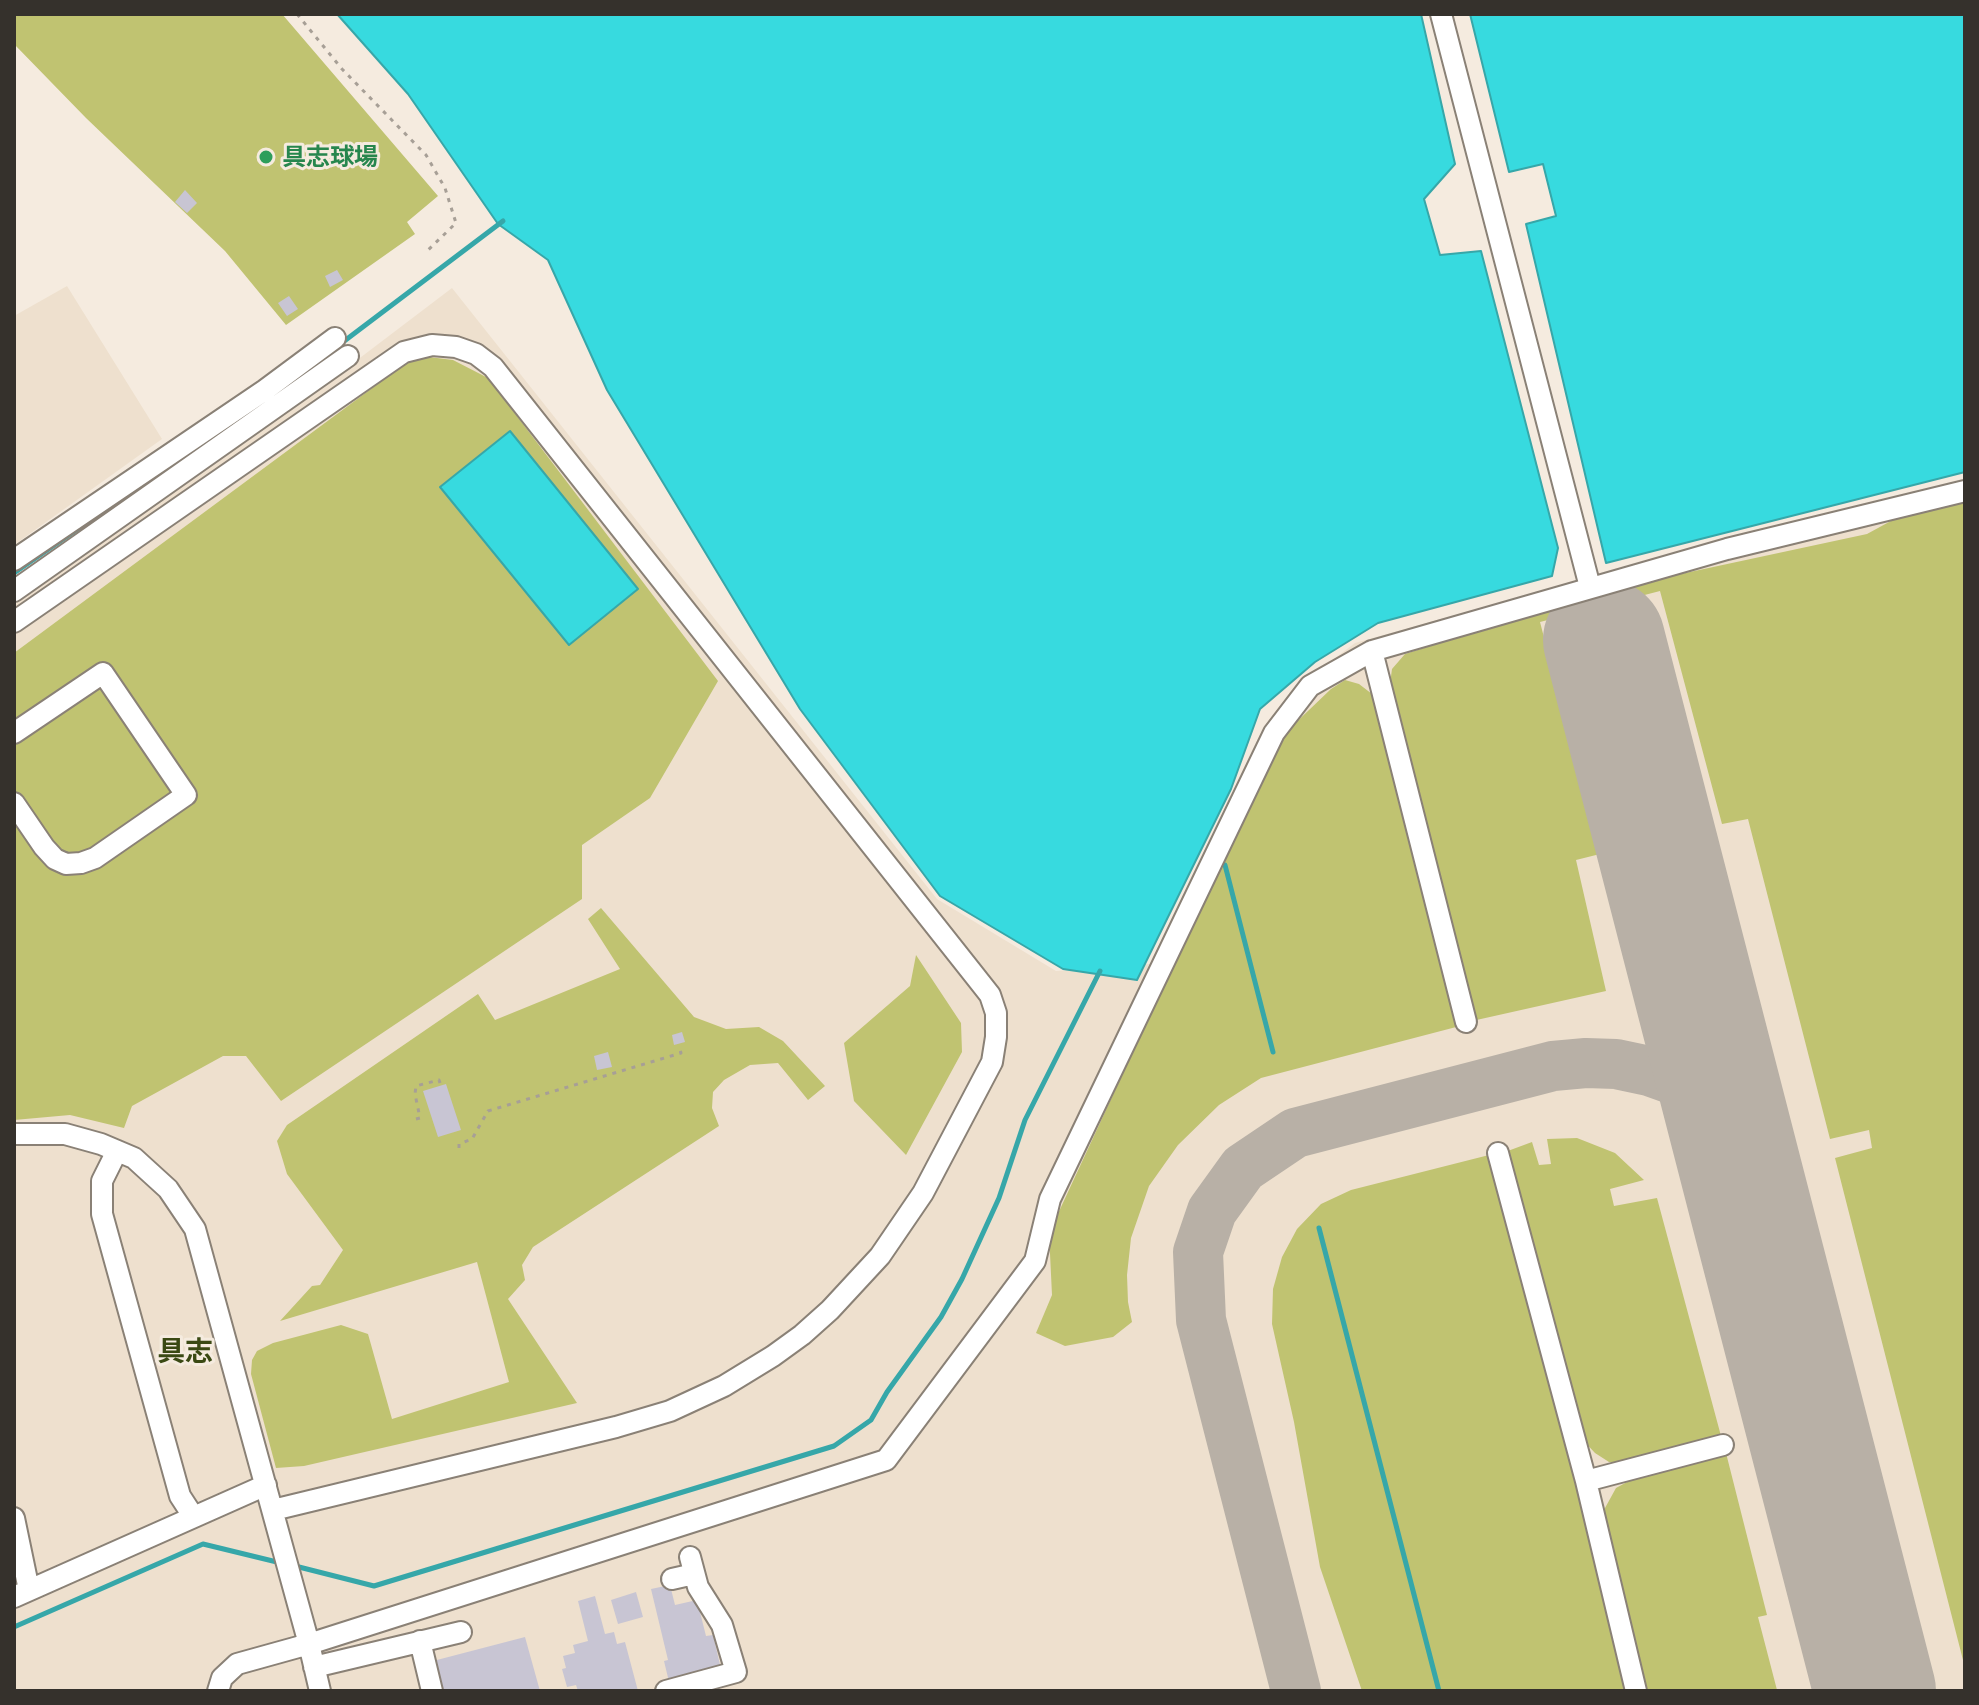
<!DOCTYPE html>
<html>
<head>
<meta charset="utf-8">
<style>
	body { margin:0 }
	#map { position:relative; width:1979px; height:1705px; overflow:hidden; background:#f5ebdf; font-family:"Golos Text",sans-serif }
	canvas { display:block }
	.frame { position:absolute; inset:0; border:16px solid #35312c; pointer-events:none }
</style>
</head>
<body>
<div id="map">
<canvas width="1979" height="1705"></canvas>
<div class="frame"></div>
</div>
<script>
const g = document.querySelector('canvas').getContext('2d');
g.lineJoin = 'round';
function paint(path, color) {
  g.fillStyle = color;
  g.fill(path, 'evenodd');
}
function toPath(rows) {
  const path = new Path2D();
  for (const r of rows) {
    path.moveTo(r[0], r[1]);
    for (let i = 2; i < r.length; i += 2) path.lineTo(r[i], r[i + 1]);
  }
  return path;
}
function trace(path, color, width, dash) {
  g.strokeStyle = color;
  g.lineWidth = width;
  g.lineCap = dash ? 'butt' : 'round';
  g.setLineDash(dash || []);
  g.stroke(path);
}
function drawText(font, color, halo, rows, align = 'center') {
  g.font = font + ' "Golos Text","Noto Sans JP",sans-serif';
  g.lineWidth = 6;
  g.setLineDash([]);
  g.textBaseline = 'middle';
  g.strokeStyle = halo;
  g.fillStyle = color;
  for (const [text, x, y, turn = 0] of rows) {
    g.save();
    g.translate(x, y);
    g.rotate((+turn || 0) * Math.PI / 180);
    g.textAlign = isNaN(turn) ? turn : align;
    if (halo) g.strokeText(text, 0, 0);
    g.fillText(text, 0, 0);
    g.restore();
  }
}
const built = toPath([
	[67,286,162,439,14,545,14,316],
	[452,288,937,899,1056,971,1150,964,1244,769,1290,692,1355,643,1680,552,1965,480,1965,1691,14,1691,14,605,319,389]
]);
const green = toPath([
	[14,14,282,14,438,196,407,222,415,234,286,325,225,251,86,118,14,44],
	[429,357,453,360,488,378,718,681,650,798,582,845,582,899,281,1101,246,1056,223,1056,132,1106,124,1128,70,1115,14,1120,14,653,406,363],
	[1965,502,1965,1668,1835,1158,1872,1148,1869,1130,1830,1139,1748,819,1722,824,1660,591,1540,622,1600,854,1576,860,1606,991,1472,1021,1389,691,1392,669,1405,654,1537,612,1662,578,1867,534,1900,516],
	[1345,680,1359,684,1372,694,1460,1026,1261,1078,1219,1105,1178,1145,1149,1186,1131,1238,1127,1275,1128,1302,1132,1322,1113,1337,1065,1346,1036,1333,1052,1295,1049,1233,1269,758,1286,732,1331,689],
	[601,908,694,1017,726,1029,759,1027,783,1041,825,1086,808,1100,778,1063,750,1065,724,1080,713,1092,712,1108,719,1126,533,1247,522,1265,525,1280,508,1299,577,1403,304,1466,276,1468,251,1374,252,1360,257,1351,273,1343,341,1325,368,1334,392,1419,509,1382,477,1262,280,1321,312,1286,320,1285,343,1250,287,1174,277,1141,287,1125,478,994,495,1020,620,969,588,919],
	[916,955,961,1023,962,1052,906,1155,854,1101,844,1043,910,986],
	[1577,1138,1615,1153,1644,1180,1610,1189,1614,1206,1657,1198,1721,1436,1627,1463,1609,1462,1595,1453,1583,1440,1505,1152,1532,1142,1539,1165,1551,1164,1547,1139],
	[1493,1154,1631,1691,1362,1691,1320,1567,1294,1422,1272,1324,1273,1289,1282,1257,1297,1229,1321,1204,1351,1190],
	[1726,1453,1767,1615,1758,1617,1777,1690,1784,1689,1784,1691,1644,1691,1603,1528,1605,1508,1616,1488,1638,1476]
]);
const water = toPath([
	[337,14,1421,14,1455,164,1424,199,1440,255,1481,251,1558,548,1552,576,1378,623,1315,662,1260,709,1231,789,1137,980,1063,969,940,896,800,709,607,390,548,260,498,224,408,94,337,14],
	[1470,14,1965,14,1965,472,1606,563,1526,224,1556,216,1543,164,1509,172,1470,14],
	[510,431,638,589,569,645,440,487,510,431]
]);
const stream = toPath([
	[339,345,503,221],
	[14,573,79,528],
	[1225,865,1273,1052],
	[1319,1228,1439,1691],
	[295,1566,374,1586,834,1446,871,1420,887,1392,941,1317,962,1279,999,1198,1025,1120,1100,971],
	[14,1627,203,1544,281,1563]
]);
const taxiway = toPath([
	[1296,1691,1201,1320,1198,1252,1212,1211,1243,1168,1295,1133,1553,1066,1586,1063,1616,1064,1649,1071,1722,1097]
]);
const runway = toPath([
	[1604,640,1875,1691]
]);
const building = toPath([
	[185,190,197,203,187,213,175,202],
	[337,270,343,280,330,287,325,276],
	[289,296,298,309,287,316,278,303],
	[682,1032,685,1042,674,1045,672,1035],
	[608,1052,612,1067,597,1070,594,1056],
	[446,1084,461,1130,438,1137,423,1091],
	[670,1585,675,1605,697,1600,706,1636,713,1635,722,1673,670,1686,664,1661,668,1660,651,1589],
	[636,1592,643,1617,618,1624,611,1600],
	[595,1596,605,1634,614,1632,617,1644,625,1642,638,1691,578,1691,576,1685,567,1687,562,1669,566,1668,563,1656,575,1653,573,1645,588,1641,578,1601],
	[525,1637,540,1691,441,1691,433,1661]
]);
const path = toPath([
	[297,14,342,69,426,155,445,188,456,223,425,253],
	[416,1119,420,1118,415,1094,416,1086,439,1080,440,1083],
	[459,1148,459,1144,472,1139,488,1111,681,1053,679,1046]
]);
const minor = toPath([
	[1441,14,1590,587],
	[14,560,265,390,335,338],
	[14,591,348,356],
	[14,622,404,352,432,345,456,347,476,354,493,367,975,976,990,995,996,1013,996,1037,992,1062,923,1193,880,1256,830,1310,802,1335,773,1356,724,1386,670,1411,616,1427,273,1510],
	[1372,651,1466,1022],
	[14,733,103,673,186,795,95,858,81,863,66,864,55,859,44,847,14,803],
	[14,1134,65,1134,101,1144,134,1158,168,1189,195,1229,309,1644,237,1664,222,1678,218,1691],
	[117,1151,102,1181,102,1214,180,1496,193,1516],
	[1498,1153,1586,1481,1636,1691],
	[1586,1481,1723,1445],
	[14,1518,29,1590],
	[672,1579,694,1574],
	[14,1597,266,1485],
	[420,1641,432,1691],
	[314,1667,461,1632],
	[320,1691,309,1644,886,1460,1035,1261,1050,1199,1274,733,1310,686,1372,651,1727,549,1965,491],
	[666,1691,736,1672,722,1625,698,1587,690,1557]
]);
const markers = [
	[266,157,8,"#2e9e5b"]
];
const leisureNames = [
	["具志球場",282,157]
];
const quarterNames = [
	["具志",185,1352]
];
paint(built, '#eee0ce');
paint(green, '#c0c371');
paint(water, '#37dadf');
trace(water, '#36a7a9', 2);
trace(stream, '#36a7a9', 5);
trace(taxiway, '#b8b0a6', 50);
trace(runway, '#b8b0a6', 122);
paint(building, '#c8c5d3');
trace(minor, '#8a8176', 24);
trace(path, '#a79f96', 3, [4, 6]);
trace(minor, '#fff', 20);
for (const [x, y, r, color] of markers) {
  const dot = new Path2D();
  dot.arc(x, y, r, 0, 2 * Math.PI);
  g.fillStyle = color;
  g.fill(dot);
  trace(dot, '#f5ebdf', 3);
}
drawText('bold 24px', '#27864d', '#f5ebdf', leisureNames, 'left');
drawText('bold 28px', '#3a4913', '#f5ebdf', quarterNames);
</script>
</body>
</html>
